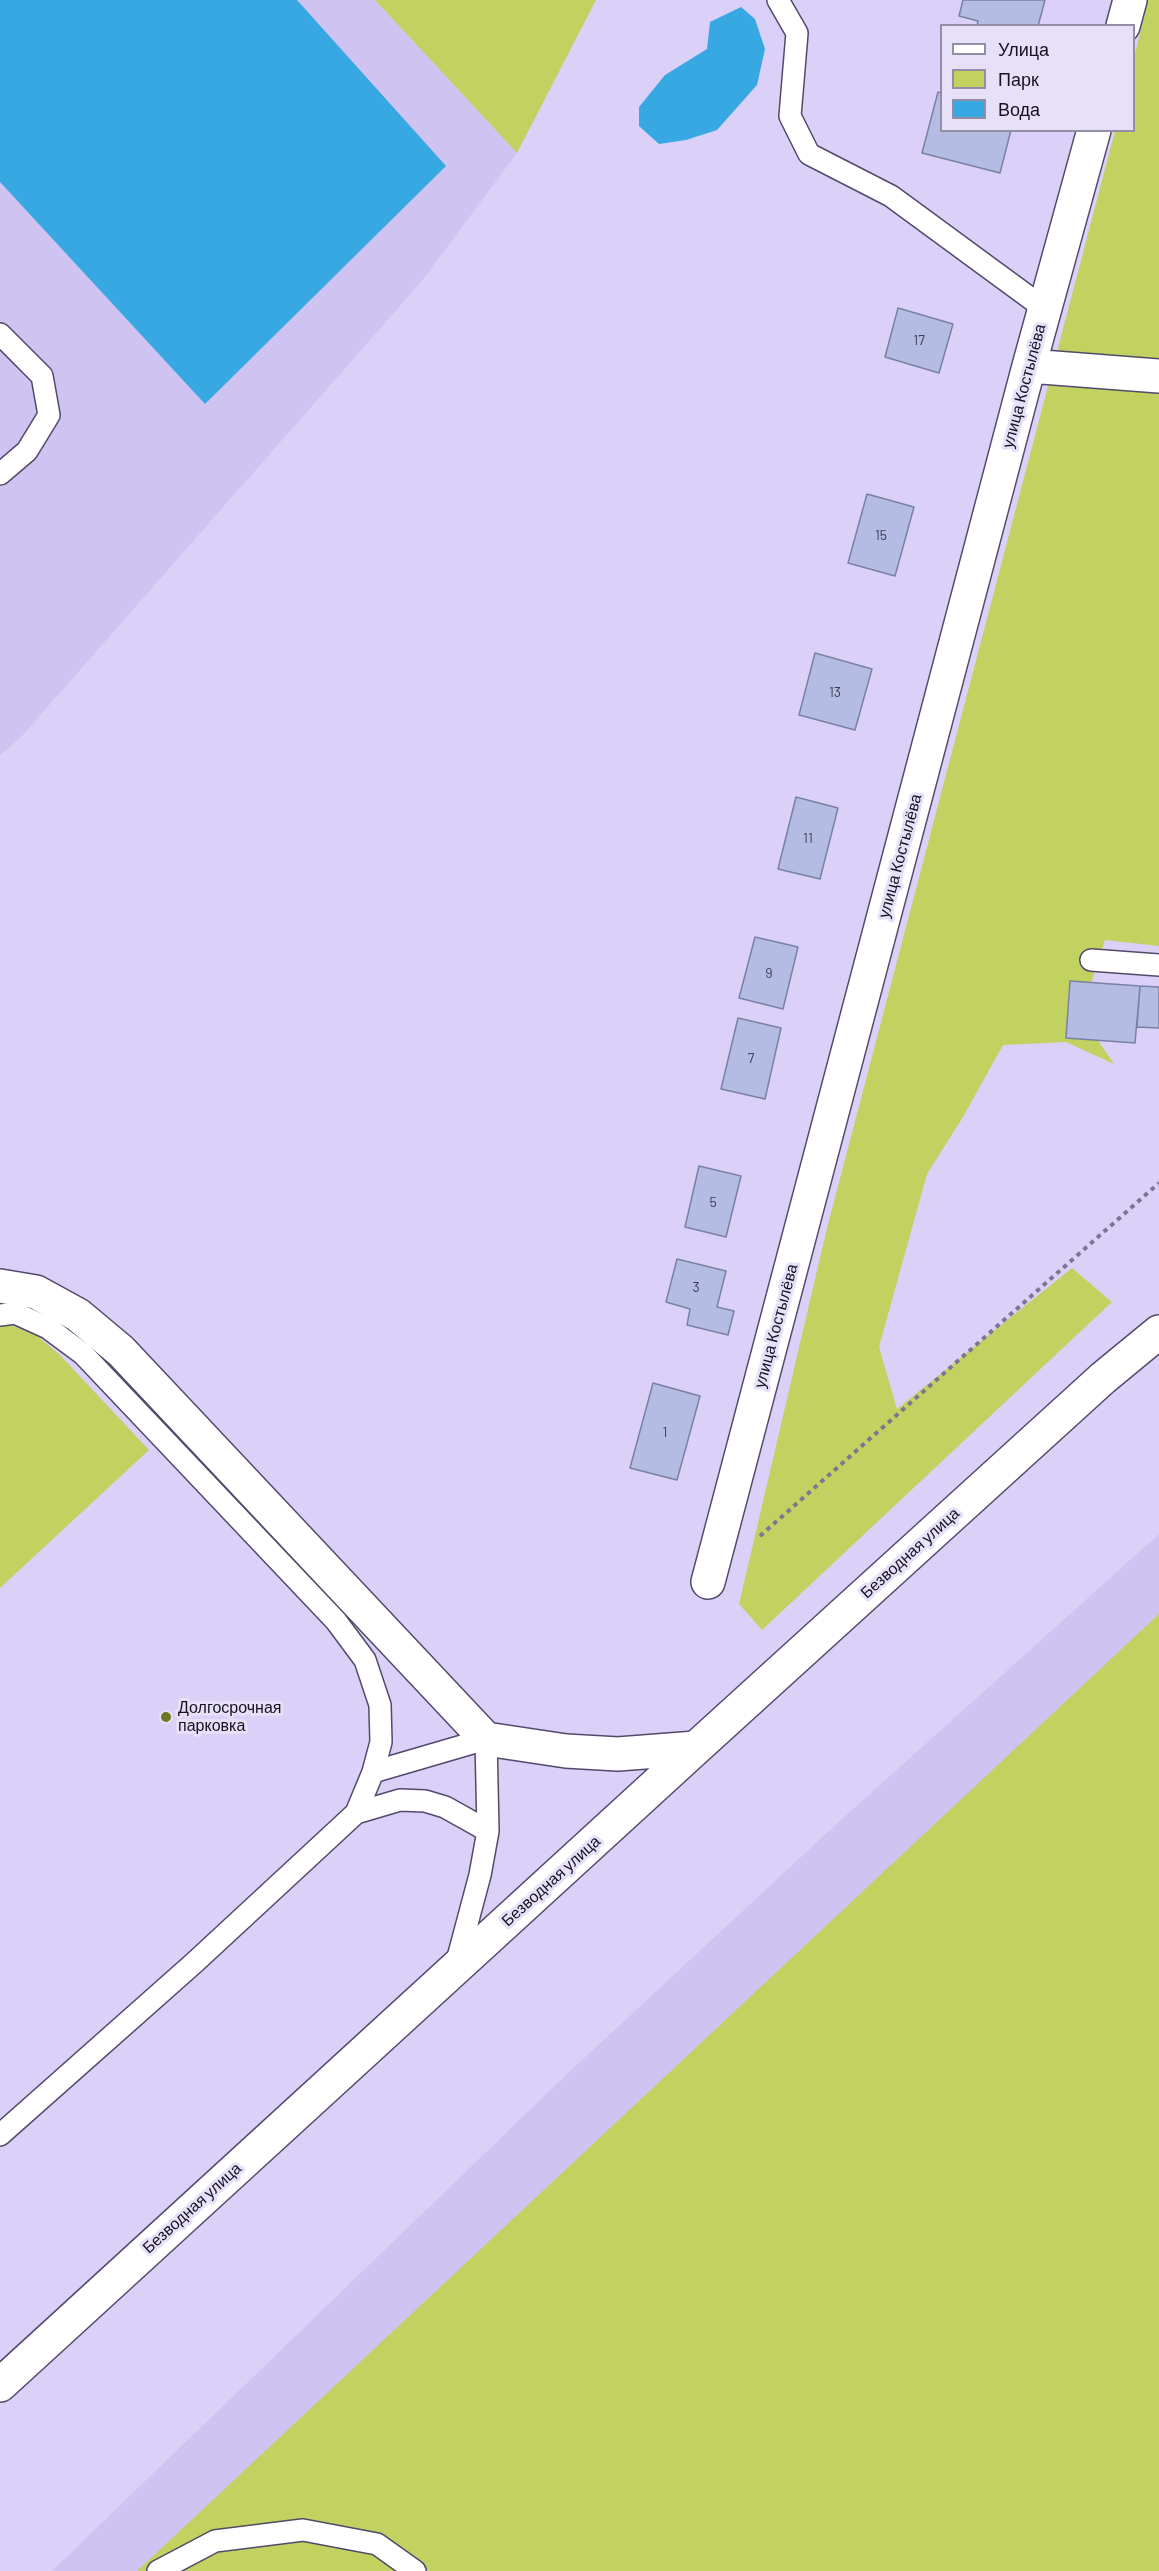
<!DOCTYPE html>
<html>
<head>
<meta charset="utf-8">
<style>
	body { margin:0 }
	#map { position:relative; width:1159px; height:2571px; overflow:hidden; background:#dad0f8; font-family:Barlow,sans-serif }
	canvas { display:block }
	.legend { position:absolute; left:940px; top:24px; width:195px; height:108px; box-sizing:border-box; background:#e6e0f9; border:2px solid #938ea3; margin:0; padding:8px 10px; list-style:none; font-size:18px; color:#171321 }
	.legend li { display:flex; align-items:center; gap:12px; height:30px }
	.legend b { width:30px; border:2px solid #938ea3 }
</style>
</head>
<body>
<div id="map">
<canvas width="1159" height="2571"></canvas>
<ul class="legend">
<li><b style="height:8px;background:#fff"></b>Улица</li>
<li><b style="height:16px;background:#c1d260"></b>Парк</li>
<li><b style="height:16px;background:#38a8e3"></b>Вода</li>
</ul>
</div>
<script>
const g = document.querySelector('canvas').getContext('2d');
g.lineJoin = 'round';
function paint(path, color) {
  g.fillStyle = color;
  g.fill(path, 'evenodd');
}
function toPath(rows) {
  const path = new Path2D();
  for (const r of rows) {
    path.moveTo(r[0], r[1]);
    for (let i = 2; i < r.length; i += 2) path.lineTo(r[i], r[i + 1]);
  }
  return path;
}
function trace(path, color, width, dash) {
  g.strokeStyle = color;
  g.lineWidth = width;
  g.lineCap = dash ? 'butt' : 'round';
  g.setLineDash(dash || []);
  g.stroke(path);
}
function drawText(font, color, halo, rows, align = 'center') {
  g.font = font + ' Barlow,sans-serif';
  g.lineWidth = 6;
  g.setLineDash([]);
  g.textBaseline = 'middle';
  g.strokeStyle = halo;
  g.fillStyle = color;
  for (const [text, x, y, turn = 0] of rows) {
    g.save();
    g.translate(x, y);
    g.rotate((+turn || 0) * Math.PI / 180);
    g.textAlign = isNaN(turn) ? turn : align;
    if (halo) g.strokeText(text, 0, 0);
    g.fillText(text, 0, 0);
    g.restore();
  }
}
const built = toPath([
	[0,0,375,0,517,153,421,282,21,737,0,755],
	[1159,1534,1159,2571,52,2571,566,2075,842,1819]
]);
const green = toPath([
	[375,0,596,0,517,153],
	[1148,0,1159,0,1159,946,1105,940,1081,1015,1114,1064,1066,1042,1003,1045,963,1117,927,1174,879,1347,897,1409,1072,1268,1112,1302,762,1630,739,1604,827,1228,1115,131,1134,130,1134,58],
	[11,1325,37,1336,59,1354,149,1450,0,1588,0,1326],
	[1159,1614,1159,2571,137,2571]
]);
const water = toPath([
	[0,0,297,0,446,166,205,404,0,182],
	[741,7,755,19,765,49,757,85,717,130,686,140,659,144,639,126,639,107,665,75,707,49,710,22]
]);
const building = toPath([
	[963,0,1045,0,1038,26,977,26,978,21,959,16,963,0],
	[938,92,942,93,942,130,1011,130,1000,173,922,153,938,92],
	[898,308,953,324,939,373,885,357,898,308],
	[867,494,914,507,895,576,848,563,867,494],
	[815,653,872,669,855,730,799,715,815,653],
	[796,797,838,808,820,879,778,869,796,797],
	[755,937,798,947,783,1009,739,998,755,937],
	[1070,981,1140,986,1135,1043,1066,1038,1070,981],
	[1140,986,1159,987,1159,1028,1137,1027,1140,986],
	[738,1018,781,1028,765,1099,721,1089,738,1018],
	[699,1166,741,1176,726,1237,685,1227,699,1166],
	[677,1259,726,1271,717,1307,734,1311,728,1335,687,1325,690,1309,666,1302,677,1259],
	[653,1383,700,1396,677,1480,630,1468,653,1383]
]);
const path = toPath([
	[760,1536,1159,1183]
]);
const service = toPath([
	[778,0,797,33,790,116,809,154,891,196,1045,309],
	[0,334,42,376,49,415,27,451,0,474],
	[1091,960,1159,965],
	[0,1315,15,1313,48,1328,83,1354,336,1621,365,1660,380,1705,381,1742,373,1772,356,1813,194,1963,0,2135],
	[373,1772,486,1739,488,1831,480,1875,456,1965],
	[356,1813,400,1800,425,1801,445,1807,488,1831],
	[158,2571,215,2541,303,2530,377,2544,415,2571]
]);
const minor = toPath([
	[1123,26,1130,0],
	[1029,366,1159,376],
	[708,1582,1029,366,1094,130]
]);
const secondary = toPath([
	[0,1286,36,1292,78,1315,121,1351,486,1739,566,1751,618,1754,696,1748],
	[0,2385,696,1748,1103,1378,1159,1332]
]);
const markers = [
	[166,1717,6,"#6c7722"]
];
const numberNames = [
	["17",919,340],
	["15",881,535],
	["13",835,692],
	["11",808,838],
	["9",769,973],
	["7",751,1058],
	["5",713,1202],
	["3",696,1287],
	["1",665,1432]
];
const streetNames = [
	["улица Костылёва",1024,386,-75],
	["улица Костылёва",900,856,-75],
	["улица Костылёва",776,1326,-75],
	["Безводная улица",910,1553,-42],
	["Безводная улица",551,1881,-42],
	["Безводная улица",192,2208,-42]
];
const poiNames = [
	["Долгосрочная",178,1708],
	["парковка",178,1726]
];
paint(built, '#cfc3f2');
paint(green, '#c1d260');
paint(water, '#38a8e3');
paint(building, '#b4bce3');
trace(building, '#7a81a5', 1.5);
trace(service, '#53496b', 24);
trace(minor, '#53496b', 36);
trace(secondary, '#53496b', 36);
trace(path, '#7d7591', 4, [4.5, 4.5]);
trace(service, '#fff', 21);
trace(minor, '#fff', 33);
trace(secondary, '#fff', 33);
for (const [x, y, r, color] of markers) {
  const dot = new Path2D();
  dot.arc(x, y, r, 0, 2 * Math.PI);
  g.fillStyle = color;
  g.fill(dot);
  trace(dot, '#e6e0f9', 2);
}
drawText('14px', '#3e3d52', null, numberNames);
drawText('16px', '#171321', '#e6e0f9', streetNames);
drawText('16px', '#171321', '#e6e0f9', poiNames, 'left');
</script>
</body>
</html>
